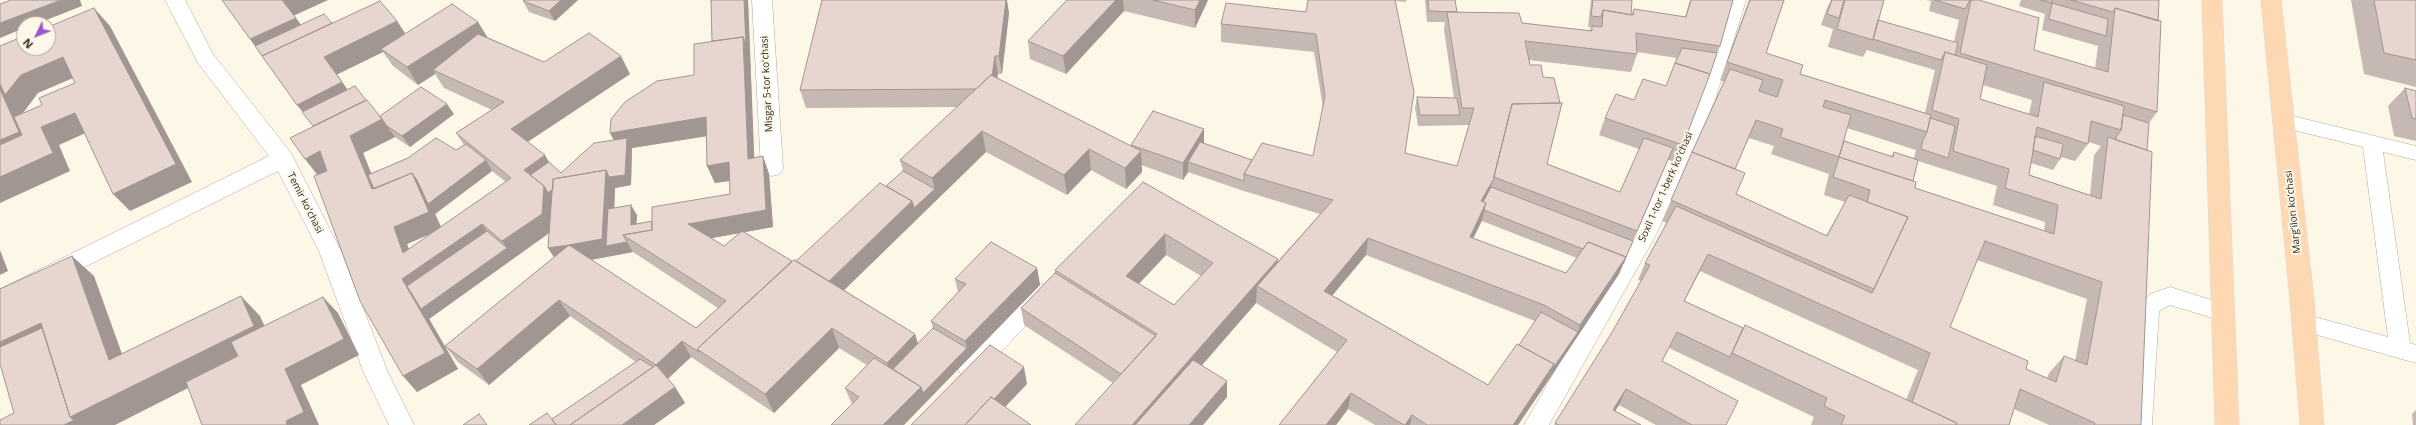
<!DOCTYPE html>
<html>
<head>
<meta charset="utf-8">
<style>
	body { margin:0 }
	#map { position:relative; width:2416px; height:425px; overflow:hidden; background:#fdf7e8; font-family:"Open Sans",sans-serif }
	canvas { display:block }
	.north { position:absolute; left:16px; top:16px; width:40px; height:40px; box-sizing:border-box; background:#fdf7e8; border:1px solid #aaa59a; border-radius:50%; rotate:227deg; font-size:11px; font-weight:700; line-height:16px; text-align:center; color:#2d2b25 }
	.north::after { content:''; display:block; margin:auto; width:14px; height:18px; background:#9758ce; clip-path:polygon(50% 0,100% 100%,50% 72%,0 100%) }
</style>
</head>
<body>
<div id="map">
<canvas width="2416" height="425"></canvas>
<div class="north">N</div>
</div>
<script>
const g = document.querySelector('canvas').getContext('2d');
g.lineJoin = 'round';
function toPath(rows) {
  const path = new Path2D();
  for (const r of rows) {
    path.moveTo(r[0], r[1]);
    for (let i = 2; i < r.length; i += 2) path.lineTo(r[i], r[i + 1]);
  }
  return path;
}
function trace(path, color, width, dash) {
  g.strokeStyle = color;
  g.lineWidth = width;
  g.lineCap = dash ? 'butt' : 'round';
  g.setLineDash(dash || []);
  g.stroke(path);
}
function paint(path, color) {
  g.fillStyle = color;
  g.fill(path, 'evenodd');
}
function drawText(font, color, halo, rows, align = 'center') {
  g.font = font + ' "Open Sans",sans-serif';
  g.lineWidth = 4;
  g.setLineDash([]);
  g.textBaseline = 'middle';
  g.strokeStyle = halo;
  g.fillStyle = color;
  for (const [text, x, y, turn = 0] of rows) {
    g.save();
    g.translate(x, y);
    g.rotate((+turn || 0) * Math.PI / 180);
    g.textAlign = isNaN(turn) ? turn : align;
    if (halo) g.strokeText(text, 0, 0);
    g.fillText(text, 0, 0);
    g.restore();
  }
}
const lane = toPath([
	[2284,114,2416,146,2416,160,2383,152,2410,343,2416,345,2416,363,2296,329,2293,323,2296,317,2304,314,2388,337,2363,147,2277,126,2275,121,2277,116,2284,114],
	[2170,287,2230,306,2234,312,2230,318,2223,321,2170,305,2159,311,2152,425,2130,425,2138,307,2150,294,2170,287]
]);
const street = toPath([
	[165,0,185,0,213,54,291,153,341,251,387,370,414,425,389,425,363,371,319,251,278,171,0,309,0,289,269,156,198,63,165,0],
	[752,0,772,0,783,168,780,174,772,176,764,174,761,168,752,0],
	[1726,0,1746,0,1715,100,1657,233,1549,425,1524,425,1636,230,1695,100,1726,0],
	[1042,284,1050,286,1054,293,1050,300,979,375,970,378,961,375,958,368,961,361,1034,286,1042,284]
]);
const primary = toPath([
	[2202,0,2222,0,2239,425,2215,425,2202,0],
	[2261,0,2281,0,2314,300,2324,425,2300,425,2290,300,2261,0]
]);
const wall = toPath([
	[578,0,555,21,529,12,523,1],
	[711,0,748,0,754,158,763,156,769,174,773,227,744,232,792,261,796,261,886,186,903,171,900,160,957,107,806,108,800,90,1009,13,1002,74,998,74,997,78,1131,146,1131,145,1204,129,1204,143,1252,160,1313,156,1323,108,1314,52,1221,42,1221,24,1306,12,1308,0,1406,0,1406,2,1395,1,1405,153,1457,166,1469,125,1418,126,1415,108,1417,97,1454,98,1444,30,1445,22,1427,22,1425,0,1455,0,1457,12,1522,23,1590,31,1591,27,1588,27,1591,0,1632,0,1631,15,1634,9,1685,17,1690,0,1733,0,1720,46,1676,162,1668,160,1619,274,1518,425,1375,425,1348,409,1336,425,1279,425,1337,352,1256,303,1202,365,1227,397,1113,383,1024,325,1021,308,1055,273,1055,270,1143,182,1277,262,1320,214,1244,191,1188,172,1183,180,1141,165,1142,172,1126,189,1091,170,1067,195,986,152,844,290,915,334,918,344,933,328,931,321,958,292,955,279,1037,268,1040,285,969,358,852,404,845,388,867,365,839,348,774,413,691,357,668,379,675,387,685,403,654,425,529,425,552,419,636,362,570,316,489,385,458,362,445,346,554,257,548,248,549,233,429,319,428,317,458,369,417,392,317,175,305,159,313,126,250,39,294,16,301,25,332,23,405,34,478,22,487,37,544,62,630,74,528,142,549,162,561,173,614,140,694,75,712,41],
	[383,52,393,66,418,85,435,74,444,88,492,110,456,133,464,145,456,150,371,173,363,153,395,137,410,147,454,114,380,116,347,89,337,74],
	[1637,52,1677,58,1666,86,1634,100,1605,118,1599,135,1639,149,1620,192,1547,164,1529,60,1631,72,1637,54],
	[707,136,707,166,715,183,730,181,730,194,652,221,636,224,637,215,614,208,615,188,631,185,632,148],
	[492,171,506,182,441,227,435,214],
	[1482,221,1577,258,1566,273,1473,239],
	[432,233,409,249,407,244],
	[740,233,724,246,711,238],
	[633,252,718,308,696,328,591,260],
	[1166,255,1201,276,1174,305,1139,284],
	[1366,255,1535,321,1519,345,1488,385,1332,295],
	[1067,0,1208,0,1195,28,1124,11,1066,74,1030,59,1028,41],
	[1749,0,1784,0,1766,53,1800,74,1925,113,1935,70,1867,50,1863,57,1828,47,1833,29,1821,25,1827,8,1831,0,1884,0,1878,20,1954,42,1959,20,1929,11,1931,1,1926,0,1979,0,2034,50,2095,69,2098,46,2042,30,2045,14,2019,6,2021,0,2159,0,2157,112,2149,123,2147,150,2141,425,2049,425,2014,409,2009,425,1811,425,1814,417,1669,348,1662,361,1726,425,1656,425,1619,405,1615,411,1641,425,1554,425,1611,334,1641,281,1638,280,1645,263,1667,223,1662,221,1724,82,1720,80],
	[1983,85,2032,100,2029,114,1980,99],
	[1847,128,1916,150,1914,158,1894,152,1891,156,1844,141],
	[1749,138,1774,146,1771,154,1829,174,1824,195,1845,202,1826,236,1736,194,1735,169],
	[2089,142,2101,146,2094,155,2090,195,2029,175,2031,163,2053,170,2060,159,2061,157,2075,161,2088,144],
	[1918,161,1997,186,1993,205,2045,222,2044,231,1915,188,1913,181],
	[1977,260,2087,299,2075,361,2064,356,2049,373,2047,378,2026,369,1950,327],
	[1700,271,1918,370,1906,400,1743,328,1684,301],
	[2351,0,2416,0,2416,87,2364,74],
	[2405,88,2416,91,2416,141,2394,136,2388,106],
	[2416,410,2416,425,2413,425,2412,414]
]);
const shadedWall = toPath([
	[61,0,80,0,82,6,36,24,24,24,24,28,0,38,0,23],
	[282,0,328,0,293,16],
	[561,0,578,0,555,21,549,11],
	[744,0,748,0,755,176,748,159,743,37],
	[1006,0,1007,0,1009,13,1002,74,999,56],
	[1116,0,1123,0,1124,11,1066,74,1063,56],
	[1200,0,1208,0,1195,28,1195,10],
	[94,8,110,26,192,182,130,211,113,194],
	[296,18,309,36,263,57,250,39],
	[397,21,409,39,381,49,383,52,336,75,324,57],
	[478,22,489,40,433,70,435,74,418,85,407,67],
	[621,56,630,74,521,146,511,129],
	[995,56,998,74,995,96,984,107],
	[63,57,80,75,38,93,23,113,22,112,40,153,0,171,0,73,21,75],
	[342,82,355,100,311,122,297,105],
	[447,104,454,114,410,147,402,136],
	[75,113,92,130,59,145,70,171,0,203,0,177,41,127],
	[706,117,714,135,632,148,631,185,615,188,613,244,627,242,633,252,579,262,569,245,552,231,429,319,428,317,458,369,417,392,403,376,402,279,403,253,372,189,350,136,382,119,395,137,363,153,380,195,412,173,486,160,492,171,435,214,442,229,407,244,416,269,482,224,494,241,507,248,502,241,544,186,557,186,606,170,619,150,610,133],
	[1204,129,1204,146,1188,162,1188,172,1183,180,1183,163],
	[982,131,986,152,834,300,828,283,912,201,935,189,932,178],
	[1673,148,1619,274,1548,381,1551,371,1578,332,1580,325,1626,257,1623,264],
	[1089,149,1091,170,1067,195,1064,175],
	[320,151,334,168,319,176,305,159],
	[1141,151,1142,172,1126,189,1125,168],
	[545,155,555,173,538,185,524,170],
	[763,156,769,174,773,227,696,241,688,224,766,210],
	[729,162,736,180,715,183,707,166],
	[1493,180,1488,197,1482,209,1481,201],
	[1486,203,1482,220,1465,255,1470,237],
	[631,205,637,215,636,235,631,225],
	[1165,234,1166,255,1127,296,1126,276],
	[1368,238,1366,255,1322,308,1324,291],
	[569,245,559,265,548,248],
	[0,250,8,271,0,275],
	[1708,254,1700,271,1676,317,1684,301],
	[72,256,94,276,131,379,109,360],
	[1278,259,1276,280,1257,286,1256,303,1150,425,1132,425],
	[1037,268,1040,285,904,425,883,425,921,387,967,348,965,341],
	[241,296,260,316,273,345,115,425,64,425,0,356,0,341,41,323,86,409],
	[323,297,338,313,359,355,301,385,319,425,287,425,286,421,285,369],
	[559,300,570,316,489,385,477,369],
	[832,328,839,348,774,413,765,394],
	[915,334,921,354,890,372,887,363],
	[682,341,691,357,665,381,656,365],
	[1554,364,1548,381,1518,425,1513,425],
	[1024,367,1027,384,988,425,969,425],
	[1227,381,1227,397,1203,425,1189,425],
	[675,387,685,403,654,425,622,425],
	[1626,389,1619,405,1606,425,1613,410],
	[1351,393,1348,409,1336,425,1326,425],
	[1412,415,1410,425,1405,425]
]);
const building = toPath([
	[11,0,61,0,0,23,0,4,11,0],
	[222,0,282,0,296,18,250,39,222,0],
	[524,0,561,0,549,11,523,1,524,0],
	[711,0,744,0,746,44,743,37,712,41,711,0],
	[822,0,1006,0,999,56,995,56,992,76,991,75,976,89,800,90,822,0],
	[1067,0,1116,0,1063,56,1028,41,1067,0],
	[1153,0,1200,0,1195,10,1153,0],
	[1308,0,1395,0,1414,92,1405,153,1457,166,1474,108,1462,108,1447,12,1519,13,1522,23,1592,31,1592,26,1602,27,1603,10,1633,15,1634,9,1686,17,1691,0,1733,0,1720,46,1636,33,1637,54,1525,41,1530,65,1541,65,1543,77,1554,78,1560,103,1512,104,1493,180,1481,201,1486,203,1470,237,1566,273,1588,242,1626,257,1580,325,1544,305,1368,238,1324,291,1488,385,1517,344,1554,364,1513,425,1427,425,1412,415,1405,425,1404,425,1351,393,1326,425,1279,425,1347,340,1257,286,1333,200,1244,174,1262,143,1313,156,1325,96,1316,34,1221,24,1226,3,1306,12,1308,0],
	[1428,0,1455,0,1457,12,1429,11,1428,0],
	[1593,0,1632,0,1631,15,1603,10,1601,17,1591,16,1593,0],
	[1750,0,1784,0,1766,53,1803,65,1800,74,1931,115,1927,132,1825,100,1823,107,1851,115,1839,157,1780,137,1783,129,1756,120,1735,169,1692,152,1730,69,1763,80,1759,91,1777,97,1783,80,1727,62,1750,0],
	[1832,0,1844,0,1839,18,1827,14,1832,0],
	[1845,0,1884,0,1873,40,1837,29,1845,0],
	[1935,0,1970,0,1965,9,1935,0],
	[1971,0,1979,0,2039,18,2034,50,2108,72,2115,8,2161,21,2157,112,1960,53,1971,0],
	[2041,0,2052,0,2052,3,2041,0],
	[2071,0,2159,0,2158,21,2115,8,2113,12,2071,0],
	[2374,0,2416,0,2416,60,2384,53,2374,0],
	[380,1,397,21,324,57,342,82,297,105,262,56,380,1],
	[2052,3,2108,19,2106,36,2049,19,2052,3],
	[452,4,478,22,407,67,381,49,452,4],
	[94,8,176,164,113,194,75,113,41,127,53,153,0,177,0,145,22,135,14,117,42,105,39,98,75,83,63,57,21,75,5,95,0,84,0,46,24,36,24,48,48,48,48,27,94,8],
	[324,14,332,23,262,56,255,46,324,14],
	[1878,20,1958,43,1955,55,1945,52,1941,60,1873,39,1878,20],
	[589,33,621,56,511,129,545,155,524,170,544,186,542,214,502,241,482,224,402,279,445,353,403,376,360,301,314,176,327,171,320,151,305,159,290,138,367,100,382,119,350,136,372,189,412,173,429,212,394,227,403,253,511,178,456,133,504,102,433,70,478,34,544,62,589,33],
	[743,37,748,159,763,156,766,210,688,224,724,246,742,231,792,261,697,349,699,352,682,341,656,365,559,300,477,369,445,346,569,245,548,248,553,179,606,170,602,239,569,245,696,328,726,301,623,235,652,230,652,207,730,194,729,162,707,166,706,117,610,133,611,119,625,102,657,81,694,75,694,44,743,37],
	[1682,48,1717,53,1710,74,1675,63,1682,48],
	[1945,52,1987,65,1980,99,2038,117,2044,82,2124,106,2121,130,2091,121,2088,144,2037,127,2029,175,2101,199,2108,137,2152,152,2141,425,2094,425,2095,423,2020,389,2009,425,1956,425,1957,423,1912,402,1930,353,1708,254,1684,301,1743,328,1730,357,1677,332,1662,361,1738,401,1726,425,1692,425,1626,389,1613,410,1641,425,1559,425,1555,423,1611,334,1650,265,1645,263,1676,206,1872,293,1874,289,1908,217,1867,202,1870,190,1833,177,1839,157,1916,182,1915,188,2054,234,2058,205,2005,188,2009,169,1953,151,1959,119,1932,110,1945,52],
	[1985,241,2102,282,2087,365,2064,356,2056,382,2026,369,2028,361,1950,327,1985,241],
	[1675,63,1710,74,1683,145,1605,118,1616,94,1634,100,1643,79,1666,86,1675,63],
	[991,75,1141,151,1125,168,1089,149,1064,175,982,131,932,178,900,160,991,75],
	[355,86,366,100,313,126,302,112,355,86],
	[421,87,447,104,402,136,387,126,380,116,421,87],
	[2405,88,2416,91,2416,119,2412,118,2405,88],
	[0,89,19,132,0,140,0,89],
	[1417,97,1457,98,1460,115,1420,115,1417,97],
	[1562,103,1547,164,1620,192,1644,138,1673,148,1637,231,1494,177,1512,104,1562,103],
	[1153,111,1204,129,1183,163,1131,145,1153,111],
	[2123,115,2149,123,2147,150,2116,140,2116,137,2121,130,2123,115],
	[1930,118,1955,126,1948,158,1921,149,1923,140,1927,132,1930,118],
	[2035,136,2063,144,2060,159,2033,150,2035,136],
	[436,138,456,150,466,144,486,160,428,204,417,180,412,173,374,189,368,175,408,158,436,138],
	[627,138,625,175,609,177,606,170,553,179,553,189,548,193,544,186,530,175,549,162,561,173,594,143,627,138],
	[1844,141,1893,157,1894,152,1918,160,1913,181,1839,157,1844,141],
	[1200,142,1252,160,1244,174,1244,181,1188,162,1200,142],
	[1692,152,1745,173,1736,194,1827,236,1849,195,1908,217,1874,289,1671,200,1692,152],
	[903,171,935,189,914,208,912,201,886,186,903,171],
	[1143,182,1278,259,1132,425,1075,425,1157,334,1055,270,1143,182],
	[1165,234,1213,263,1174,305,1126,276,1165,234],
	[880,183,912,201,829,281,796,261,880,183],
	[1491,187,1633,241,1623,264,1626,257,1588,242,1583,249,1484,210,1486,203,1483,202,1491,187],
	[631,205,631,225,652,221,652,230,623,235,627,242,606,246,608,209,631,205],
	[487,231,507,248,421,309,407,286,487,231],
	[991,242,1037,268,965,341,931,321,966,284,955,279,991,242],
	[72,256,109,360,241,296,254,326,70,417,41,323,0,342,0,289,72,256],
	[794,260,915,334,887,363,832,328,765,394,697,349,794,260],
	[1055,273,1156,336,1121,374,1021,308,1055,273],
	[323,297,344,339,285,369,304,412,286,421,287,425,202,425,186,382,238,356,231,342,323,297],
	[1541,312,1578,332,1551,371,1554,364,1519,345,1541,312],
	[1745,325,1957,423,1956,425,1841,425,1845,416,1824,406,1827,398,1732,353,1745,325],
	[42,328,70,417,74,420,64,425,0,425,0,420,14,413,0,364,0,347,42,328],
	[933,328,967,348,923,393,921,387,893,369,933,328],
	[990,345,1024,367,994,399,991,397,965,425,911,425,990,345],
	[874,358,921,387,883,425,831,425,859,397,845,388,874,358],
	[640,359,653,367,570,425,556,425,552,419,640,359],
	[1193,360,1227,381,1189,425,1135,425,1193,360],
	[656,365,675,387,622,425,570,425,656,365],
	[991,397,1031,425,965,425,991,397],
	[547,413,556,425,529,425,547,413],
	[479,414,487,425,463,425,479,414]
]);
const streetNames = [
	["Misgar 5-tor koʻchasi",767,84,-93],
	["Soxil 1-tor 1-berk koʻchasi",1666,187,-66],
	["Temir ko'chasi",305,203,63],
	["Margʻilon koʻchasi",2293,212,-96]
];
trace(lane, '#b1ab9d', 1);
trace(street, '#b1ab9d', 1);
trace(primary, '#d9d9d8', 1);
paint(lane, '#fff');
paint(street, '#fff');
paint(primary, '#fed7b3');
paint(wall, '#c6b8b2');
paint(shadedWall, '#a19691');
paint(building, '#e6d6cf');
trace(building, '#a19691', 1);
drawText('10px', '#2d2b25', '#fdf7e8', streetNames);
</script>
</body>
</html>
